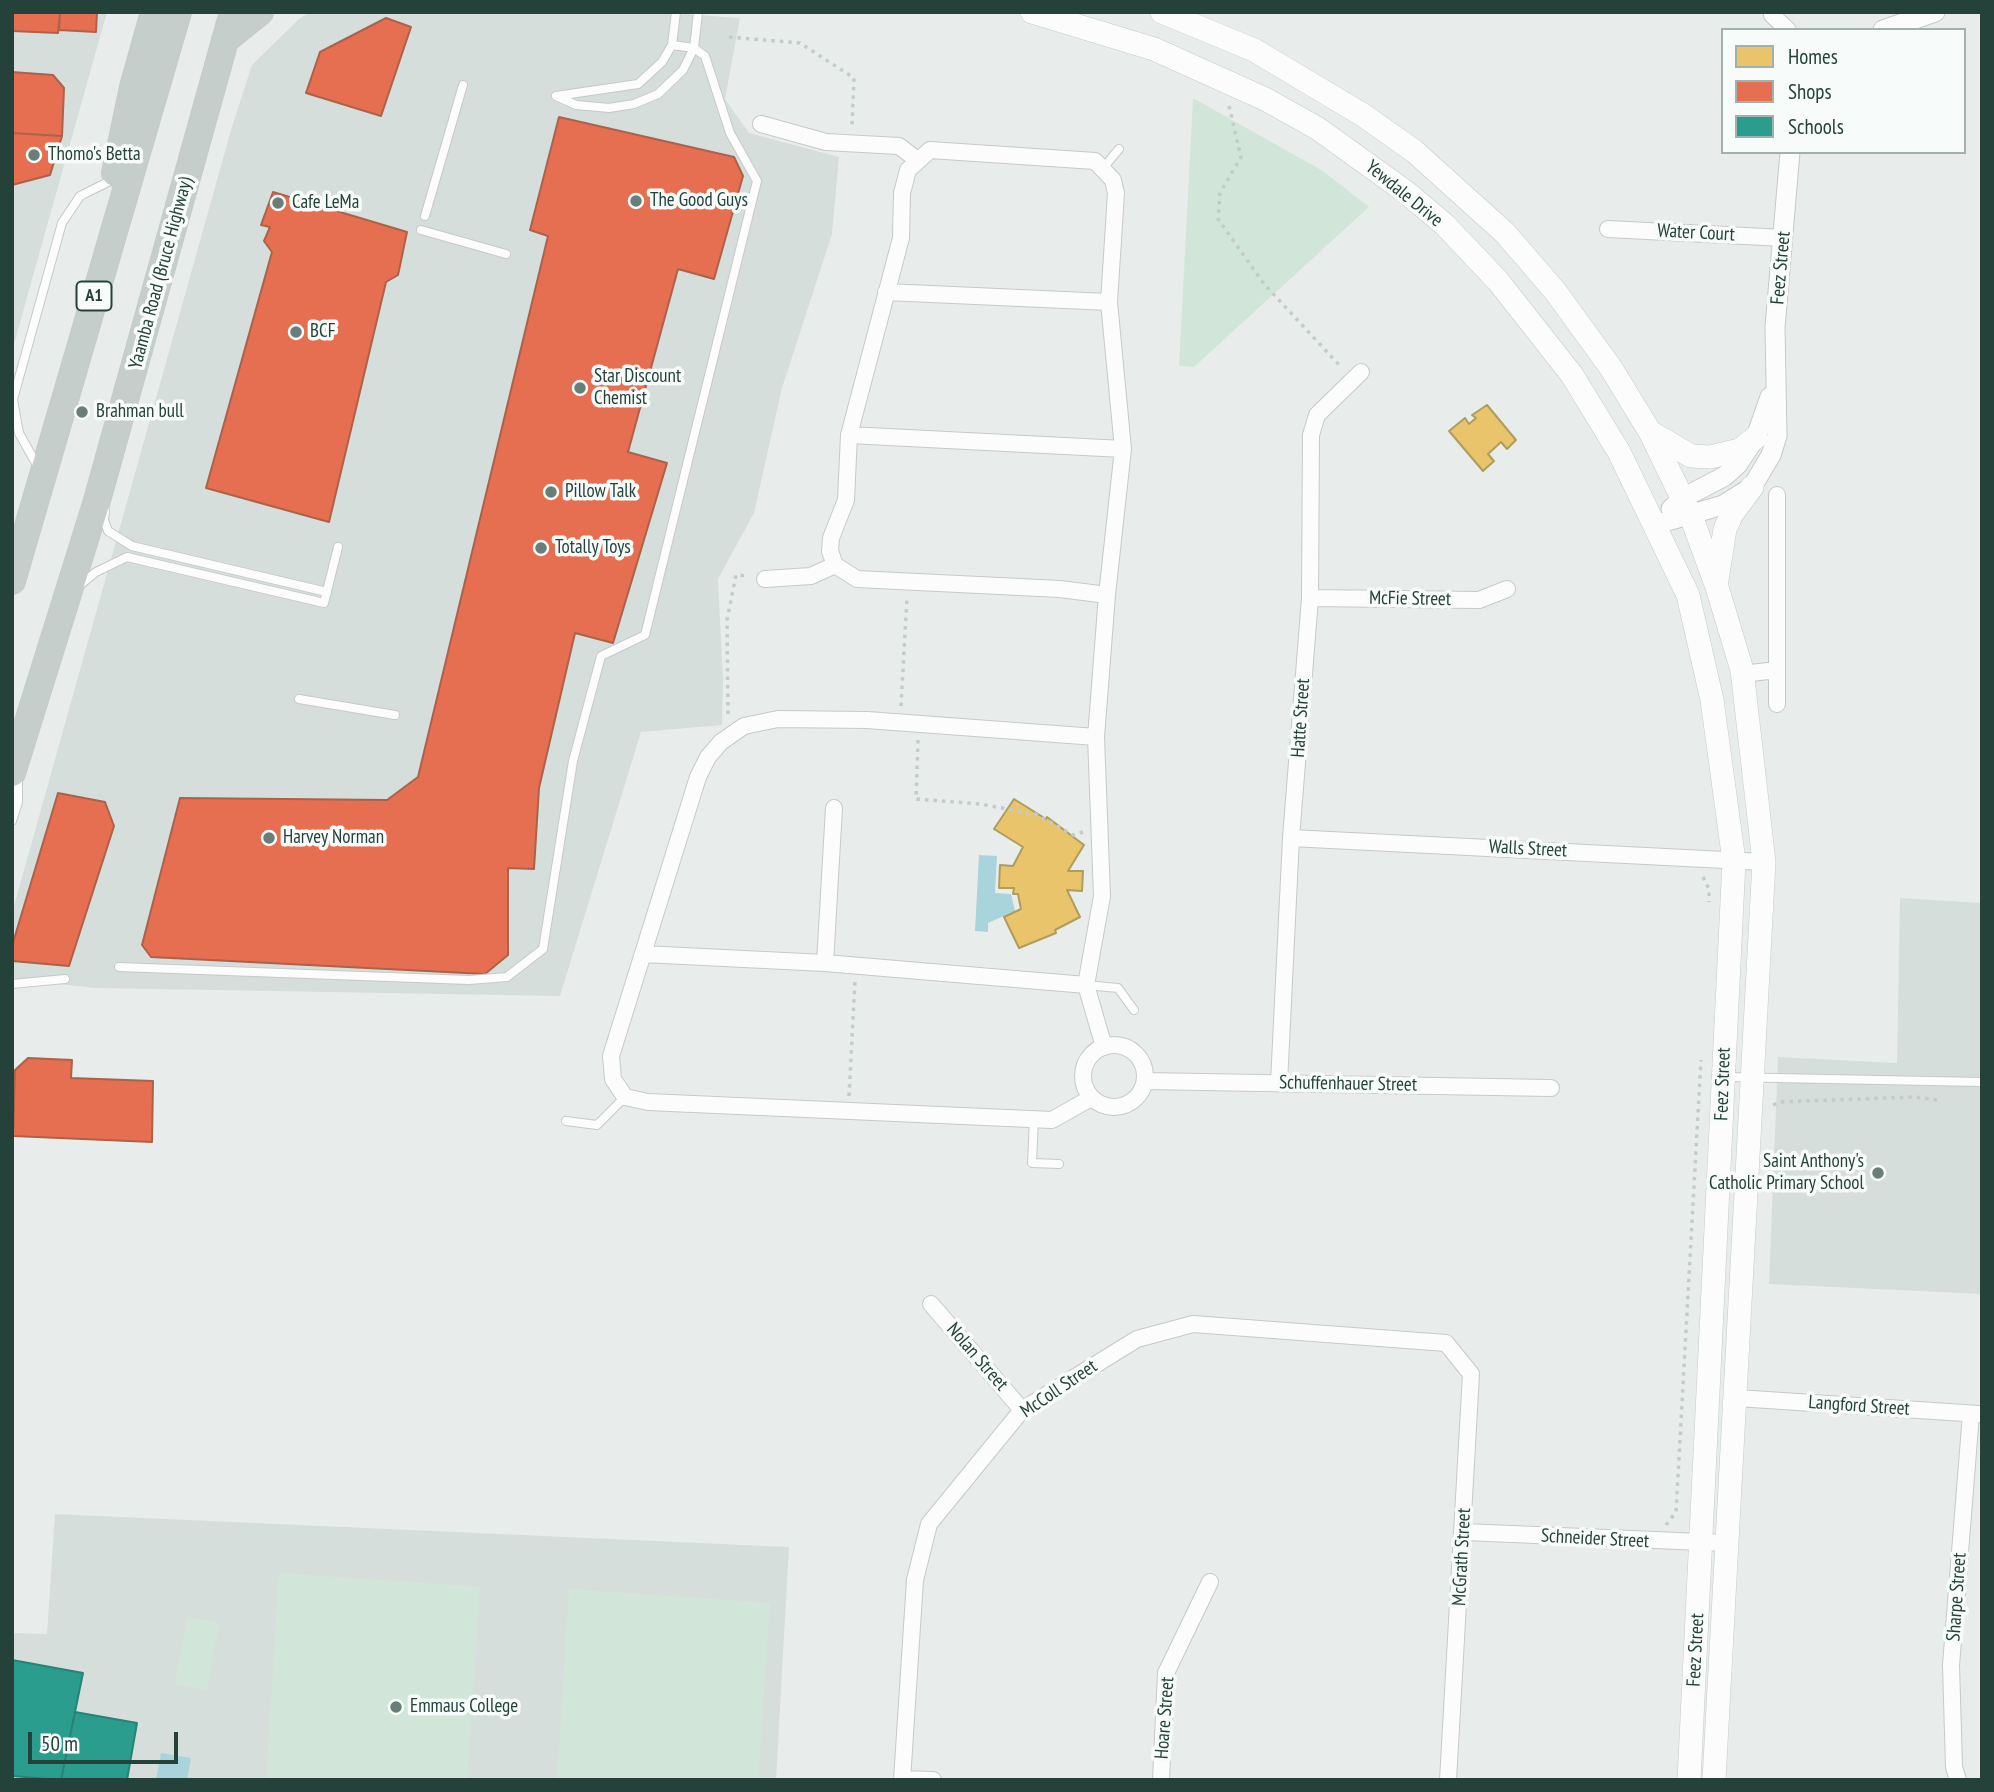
<!DOCTYPE html>
<html>
<head>
<meta charset="utf-8">
<style>
	body { margin:0 }
	#map { position:relative; width:1994px; height:1792px; overflow:hidden; background:#e8edeb; font-family:"PT Sans Narrow",sans-serif }
	canvas { display:block }
	.frame { position:absolute; inset:0; border:14px solid #24423a; pointer-events:none }
	.legend { position:absolute; left:1721px; top:28px; width:245px; height:126px; box-sizing:border-box; background:#f7fbf9; border:2px solid #a3b1ad; margin:0; padding:9px 12px; list-style:none; font-size:21px; color:#24423a }
	.legend li { display:flex; align-items:center; gap:14px; height:35px }
	.legend b { width:35px; border:2px solid #a3b1ad }
	.scale { position:absolute; left:28px; top:1732px; width:150px; height:32px; box-sizing:border-box; border:4px solid #24423a; border-top:0; padding-left:9px; font-size:21px; line-height:24px; white-space:nowrap; color:#24423a; -webkit-text-stroke:5px #f7fbf9; paint-order:stroke }
</style>
</head>
<body>
<div id="map">
<canvas width="1994" height="1792"></canvas>
<div class="frame"></div>
<ul class="legend">
<li><b style="height:19px;background:#e9c46a"></b>Homes</li>
<li><b style="height:19px;background:#e76f51"></b>Shops</li>
<li><b style="height:19px;background:#2a9d8f"></b>Schools</li>
</ul>
<div class="scale">50 m</div>
</div>
<script>
const g = document.querySelector('canvas').getContext('2d');
g.lineJoin = 'round';
function paint(path, color) {
  g.fillStyle = color;
  g.fill(path, 'evenodd');
}
function toPath(rows) {
  const path = new Path2D();
  for (const r of rows) {
    if (r.length === 3) {
      path.moveTo(r[0] + r[2], r[1]);
      path.arc(r[0], r[1], r[2], 0, 2 * Math.PI);
      continue;
    }
    path.moveTo(r[0], r[1]);
    for (let i = 2; i < r.length; i += 2) path.lineTo(r[i], r[i + 1]);
  }
  return path;
}
function trace(path, color, width, dash) {
  g.strokeStyle = color;
  g.lineWidth = width;
  g.lineCap = dash ? 'butt' : 'round';
  g.setLineDash(dash || []);
  g.stroke(path);
}
function drawText(font, color, halo, rows, align = 'center') {
  g.font = font + ' "PT Sans Narrow",sans-serif';
  g.lineWidth = 7;
  g.setLineDash([]);
  g.textBaseline = 'middle';
  g.strokeStyle = halo;
  g.fillStyle = color;
  for (const [text, x, y, turn = 0] of rows) {
    g.save();
    g.translate(x, y);
    g.rotate((+turn || 0) * Math.PI / 180);
    g.textAlign = isNaN(turn) ? turn : align;
    if (halo) g.strokeText(text, 0, 0);
    g.fillText(text, 0, 0);
    g.restore();
  }
}
const built = toPath([
	[12,12,107,12,12,351],
	[310,12,655,12,740,18,725,99,749,133,839,157,832,234,782,388,754,513,718,579,723,679,722,725,641,732,560,996,95,988,12,979,12,913,231,130,252,65,298,20],
	[1900,898,1982,903,1982,1294,1769,1284,1778,1057,1897,1063],
	[55,1514,789,1547,776,1780,12,1780,12,1633,47,1634]
]);
const green = toPath([
	[1193,98,1323,171,1369,207,1194,367,1179,366],
	[279,1573,480,1587,467,1780,266,1780],
	[569,1589,770,1603,758,1780,557,1780],
	[187,1617,219,1623,207,1690,175,1684]
]);
const water = toPath([
	[979,855,997,856,995,893,1011,894,1015,911,988,923,988,932,975,931],
	[161,1753,191,1758,187,1780,156,1780]
]);
const homes = toPath([
	[1487,405,1516,440,1507,449,1501,442,1488,454,1494,461,1483,471,1449,431,1465,418,1469,424,1476,418,1472,415,1487,405],
	[1014,799,1046,819,1047,817,1084,845,1068,871,1083,871,1082,891,1067,890,1080,917,1055,930,1056,933,1019,948,1004,917,1021,909,1018,894,1013,894,1014,888,999,888,1000,865,1013,866,1023,847,994,829,1014,799]
]);
const shops = toPath([
	[12,12,60,12,58,33,12,31,12,12],
	[60,12,97,12,96,32,59,30,60,12],
	[386,18,411,27,381,116,306,93,320,52,386,18],
	[12,72,53,75,64,88,62,136,12,133,12,72],
	[559,117,734,157,743,176,714,279,678,269,628,452,667,463,613,643,575,633,539,788,534,869,508,868,508,955,485,974,151,957,142,945,180,798,387,800,418,777,548,236,530,230,559,117],
	[12,133,62,136,50,175,12,185,12,133],
	[273,192,407,232,398,275,386,282,329,522,206,488,272,252,264,241,270,227,261,225,273,192],
	[58,793,105,802,114,826,69,966,12,961,12,946,58,793],
	[28,1058,72,1060,71,1078,153,1081,152,1142,13,1136,15,1070,28,1058]
]);
const schools = toPath([
	[12,1660,83,1673,61,1780,12,1776,12,1660],
	[75,1712,137,1723,127,1780,61,1780,75,1712]
]);
const path = toPath([
	[729,37,800,43,854,78,852,126],
	[1229,106,1241,157,1220,193,1218,219,1264,284,1342,368],
	[901,706,907,598],
	[728,714,727,620,736,575,749,576],
	[918,740,916,799,980,804,1035,814,1073,835,1083,832],
	[1703,877,1709,889,1709,902],
	[849,1096,855,981],
	[1773,1105,1780,1102,1914,1097,1938,1100],
	[1666,1525,1676,1512,1701,1060]
]);
const service = toPath([
	[556,96,576,105,609,108,634,104,658,94,683,70,694,48,698,12],
	[556,96,638,84,662,62,672,45,676,12],
	[1104,167,1119,149],
	[425,216,463,85],
	[421,230,506,254],
	[13,400,19,433,38,467],
	[12,403,62,223,80,196,114,179],
	[105,511,104,520,108,531,132,546,327,592],
	[80,585,96,572,127,557,324,603,338,547],
	[299,699,395,715],
	[12,821,18,802,18,775],
	[119,967,469,980,507,977,543,949,573,761,601,656,645,635,757,181,730,133,705,56,694,48,672,45],
	[12,984,65,979],
	[1086,985,1118,988,1134,1010],
	[1725,1077,1982,1082],
	[1034,1119,1032,1163,1059,1164],
	[566,1121,597,1125,625,1097]
]);
const minor = toPath([
	[1772,15,1788,30],
	[761,124,826,142,899,146,916,159],
	[1608,229,1784,238],
	[886,292,1109,302],
	[849,435,1123,449],
	[765,579,811,576,835,565],
	[1310,598,1479,600,1507,589],
	[1742,674,1777,670],
	[1777,704,1777,495],
	[1291,838,1764,862],
	[643,954,825,963,1086,985],
	[825,963,834,808],
	[1114,1076,31],
	[1104,1047,1086,985,1102,896,1096,737,1107,595,1123,449,1109,302,1116,193,1113,180,1095,161,930,150,908,170,902,193,901,238,849,435,846,500,831,538,830,551,835,565,857,579,1060,589,1107,595],
	[1145,1081,1551,1088],
	[1279,1083,1291,838,1310,598,1311,435,1317,415,1361,372],
	[1091,1098,1052,1120,648,1102,625,1097,613,1079,611,1056,698,777,708,757,721,742,744,726,778,719,867,720,1096,737],
	[931,1304,1022,1410],
	[1737,1398,1979,1414],
	[1464,1532,1726,1543],
	[902,1779,933,1780],
	[902,1780,915,1580,929,1524,1022,1410,1137,1339,1193,1324,1446,1343,1471,1374,1448,1780],
	[1161,1780,1166,1673,1210,1582],
	[1958,1780,1954,1767,1951,1665,1971,1414]
]);
const tertiary = toPath([
	[1883,30,1935,12],
	[1671,509,1683,498,1725,476,1738,464,1756,437,1770,397],
	[1654,525,1723,505,1752,487,1771,455,1777,436,1775,327,1790,152]
]);
const secondary = toPath([
	[1032,12,1154,49,1265,99,1317,128,1406,192,1445,225,1498,281,1572,375,1619,452,1688,595,1712,700,1734,861,1689,1780],
	[1162,12,1254,50,1363,115,1414,151,1505,233,1555,291,1611,368,1650,432,1691,516,1717,587,1742,670,1764,862,1714,1780],
	[1650,432,1691,456,1710,457,1740,450,1756,437],
	[1717,580,1725,529,1732,514,1752,487]
]);
const trunk = toPath([
	[225,40,260,12],
	[115,173,133,87,154,12],
	[12,581,178,12],
	[12,773,96,504,233,12]
]);
const markers = [
	[34,155,7,"#697e78"],
	[636,201,7,"#697e78"],
	[278,203,7,"#697e78"],
	[296,332,7,"#697e78"],
	[580,388,7,"#697e78"],
	[82,412,7,"#697e78"],
	[551,492,7,"#697e78"],
	[541,548,7,"#697e78"],
	[269,838,7,"#697e78"],
	[1878,1173,7,"#697e78"],
	[396,1707,7,"#697e78"]
];
const shields = [
	[94,296,35]
];
const shieldNames = [
	["A1",94,296]
];
const poiNames = [
	["Thomo's Betta",48,155],
	["The Good Guys",650,201],
	["Cafe LeMa",292,203],
	["BCF",310,332],
	["Star Discount",594,377],
	["Chemist",594,399],
	["Brahman bull",96,412],
	["Pillow Talk",565,492],
	["Totally Toys",555,548],
	["Harvey Norman",283,838],
	["Saint Anthony's",1864,1162,"right"],
	["Catholic Primary School",1864,1184,"right"],
	["Emmaus College",410,1707]
];
const streetNames = [
	["Yewdale Drive",1404,194,39],
	["Water Court",1696,233,3],
	["Feez Street",1781,268,-85],
	["Yaamba Road (Bruce Highway)",161,273,-75],
	["McFie Street",1410,599,1],
	["Hatte Street",1301,718,-86],
	["Walls Street",1528,849,3],
	["Schuffenhauer Street",1348,1084,1],
	["Feez Street",1723,1084,-88],
	["Nolan Street",977,1357,49],
	["McColl Street",1059,1389,-34],
	["Langford Street",1859,1406,4],
	["Schneider Street",1595,1539,3],
	["McGrath Street",1462,1557,-87],
	["Sharpe Street",1957,1597,-86],
	["Feez Street",1696,1650,-87],
	["Hoare Street",1165,1718,-86]
];
paint(built, '#d6dedb');
paint(green, '#d1e6d8');
paint(water, '#a9d4db');
paint(homes, '#e9c46a');
trace(homes, '#ae9d5c', 2);
paint(shops, '#e76f51');
trace(shops, '#ac624a', 2);
paint(schools, '#2a9d8f');
trace(schools, '#288276', 2);
trace(service, '#c5cac8', 10);
trace(minor, '#c5cac8', 18);
trace(tertiary, '#c5cac8', 21);
trace(secondary, '#c3cbc8', 24);
trace(trunk, '#c3ccc9', 28);
trace(path, '#c3ccca', 3.5, [3.5, 5]);
trace(service, '#fcfcfc', 8);
trace(minor, '#fcfcfc', 16);
trace(tertiary, '#fcfcfc', 19);
trace(secondary, '#fcfcfc', 23);
trace(trunk, '#c6cecc', 26);
for (const [x, y, r, color] of markers) {
  const dot = new Path2D();
  dot.arc(x, y, r, 0, 2 * Math.PI);
  g.fillStyle = color;
  g.fill(dot);
  trace(dot, '#f7fbf9', 2.5);
}
for (const [x, y, w] of shields) {
  const box = new Path2D();
  box.roundRect(x - w / 2, y - 14.5, w, 29, 5);
  g.fillStyle = '#f7fbf9';
  g.fill(box);
  trace(box, '#24423a', 2);
}
drawText('bold 18px', '#24423a', null, shieldNames);
drawText('19px', '#24423a', '#f7fbf9', poiNames, 'left');
drawText('19px', '#24423a', '#f7fbf9', streetNames);
</script>
</body>
</html>
